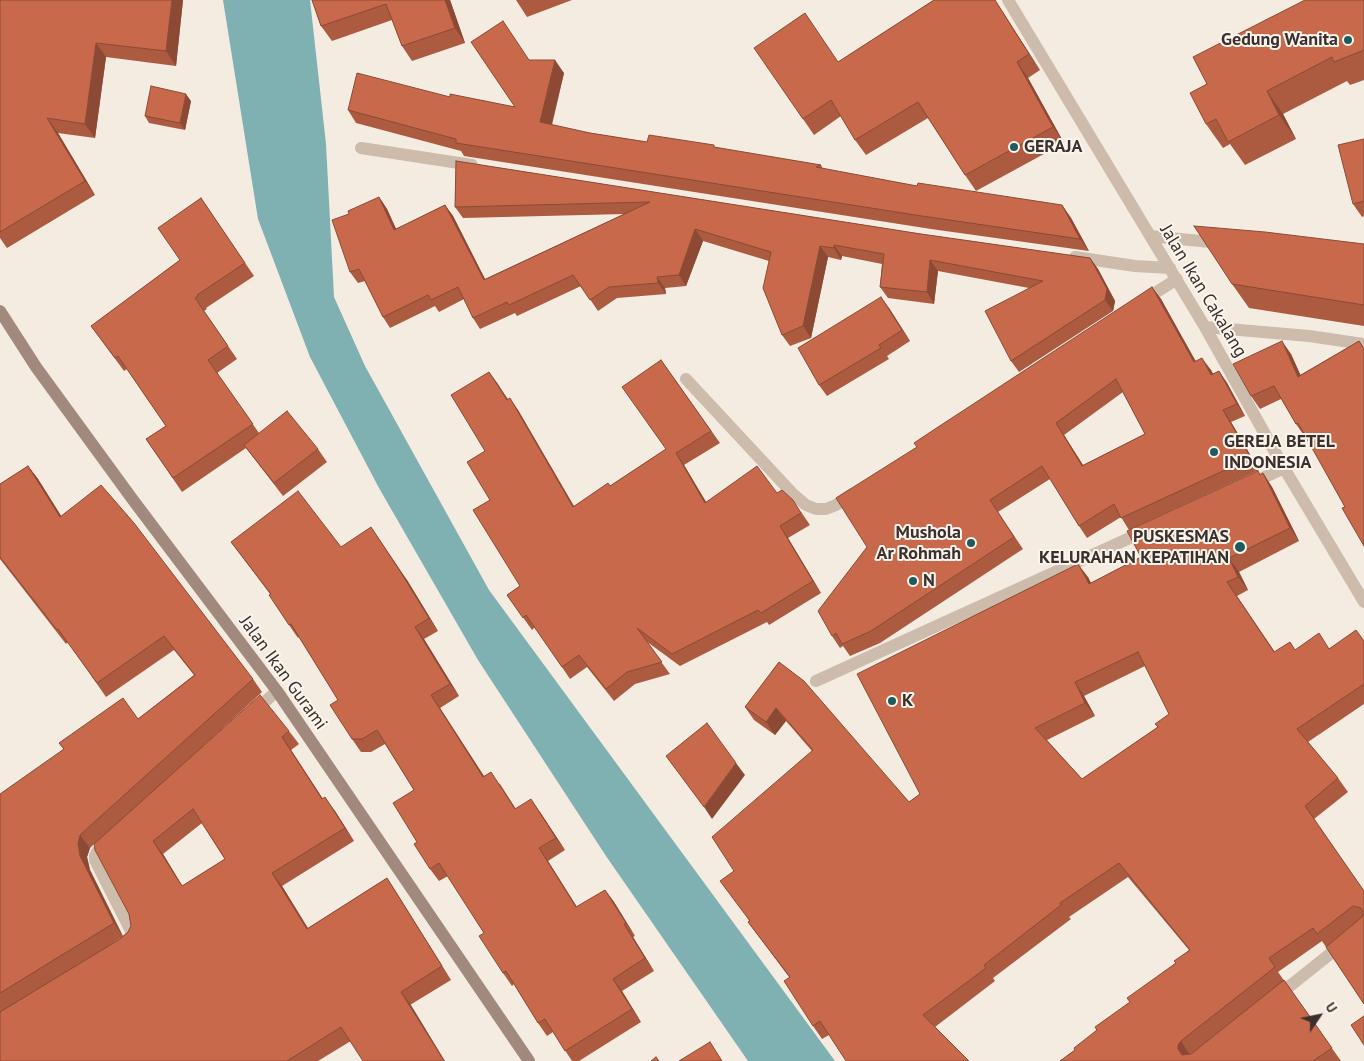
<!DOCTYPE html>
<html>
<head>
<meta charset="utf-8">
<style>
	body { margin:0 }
	#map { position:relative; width:1364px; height:1061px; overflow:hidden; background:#f4ebe1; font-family:"PT Sans",sans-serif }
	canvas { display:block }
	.north { position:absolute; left:1294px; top:991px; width:50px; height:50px; -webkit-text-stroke:4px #fbf5ee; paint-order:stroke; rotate:56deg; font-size:14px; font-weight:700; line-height:20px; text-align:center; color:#3b302b }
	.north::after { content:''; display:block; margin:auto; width:18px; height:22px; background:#3b302b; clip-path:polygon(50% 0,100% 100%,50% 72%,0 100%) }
</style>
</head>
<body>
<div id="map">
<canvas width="1364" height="1061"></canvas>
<div class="north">U</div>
</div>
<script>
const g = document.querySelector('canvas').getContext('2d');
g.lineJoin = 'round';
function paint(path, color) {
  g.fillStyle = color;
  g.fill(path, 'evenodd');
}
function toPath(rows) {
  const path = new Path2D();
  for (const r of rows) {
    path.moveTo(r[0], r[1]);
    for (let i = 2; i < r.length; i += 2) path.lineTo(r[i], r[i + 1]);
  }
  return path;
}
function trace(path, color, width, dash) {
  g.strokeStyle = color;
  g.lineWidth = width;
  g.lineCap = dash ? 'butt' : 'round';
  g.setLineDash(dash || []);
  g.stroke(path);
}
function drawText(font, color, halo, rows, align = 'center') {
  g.font = font + ' "PT Sans",sans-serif';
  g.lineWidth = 4;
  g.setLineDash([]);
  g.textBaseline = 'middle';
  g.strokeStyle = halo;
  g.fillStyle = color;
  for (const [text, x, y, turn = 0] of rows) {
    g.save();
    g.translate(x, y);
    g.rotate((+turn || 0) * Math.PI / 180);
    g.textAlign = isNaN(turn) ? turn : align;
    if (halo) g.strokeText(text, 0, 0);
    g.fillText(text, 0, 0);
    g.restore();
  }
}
const water = toPath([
	[223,0,310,0,326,144,334,297,365,366,489,590,835,1061,748,1061,606,856,478,660,379,488,310,357,258,219]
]);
const minor = toPath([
	[1008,0,1205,327,1284,468,1364,602],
	[361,148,472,165],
	[1150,236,1220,243],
	[1075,257,1135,266,1170,268],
	[1141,302,1177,279],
	[1205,327,1309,336,1364,344],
	[686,379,793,494,806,505,816,509,826,509,836,505,852,494],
	[1250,484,1284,468],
	[816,681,1145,531],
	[252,713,277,691],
	[109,841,97,852,95,856,95,860,131,931,132,940,129,943],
	[1276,997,1364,927]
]);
const secondary = toPath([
	[0,311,36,367,133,500,277,691,529,1061]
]);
const wall = toPath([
	[0,0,183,0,176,66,106,57,95,138,58,133,95,195,7,248,0,238],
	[312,0,450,0,465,43,412,61,402,46,392,20,332,41,321,26],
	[516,0,572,0,527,17],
	[934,0,995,0,1040,70,1028,78,1064,143,976,191,965,175,928,118,866,155,855,140,841,116,814,135,803,119,838,62],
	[1364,0,1364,80,1350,85,1347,81,1283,114,1296,139,1245,165,1230,144,1223,148,1206,124],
	[529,60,564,73,552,125,590,133,647,142,716,148,821,165,823,169,917,186,1062,205,1071,218,1089,251,931,229,464,156,461,151,356,123,348,110,450,97,515,107],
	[191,101,185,130,149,123,145,116],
	[1364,139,1364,216,1362,217,1353,204],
	[456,161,921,234,1090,258,1098,269,1115,301,1113,311,1019,372,1011,361,1029,288,938,271,934,304,888,298,880,287,882,264,842,256,841,260,828,257,811,338,790,346,782,335,769,261,703,241,686,286,665,288,666,294,617,298,598,311,581,286,517,316,515,313,480,329,473,318,464,299,439,312,435,306,390,328,383,317,365,281,358,283,350,272,349,214,379,197,387,209,396,229,445,205,453,216,485,279,624,214,463,218,455,207],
	[201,198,254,276,206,308,207,309,204,311,237,359,217,373,259,433,318,449,327,462,283,496,246,448,182,492,146,439,166,426,127,369,124,371,91,326,180,260],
	[1364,244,1364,326,1249,308,1232,284],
	[1152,287,1161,299,1195,362,1211,370,1213,374,1219,371,1227,383,1245,416,1231,422,1259,470,1129,530,1121,517,1087,538,1079,526,1050,479,998,512,1023,549,880,643,850,656,843,646,840,648,832,636,867,547,917,447],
	[1123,392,1145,434,1083,465,1064,435],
	[889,308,910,341,887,356,889,359,827,396,819,385],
	[1359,341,1364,348,1364,546,1345,507,1306,436,1305,437,1296,424,1281,399,1260,409,1251,396,1291,354,1300,375],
	[661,360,720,443,684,465,706,503,777,493,801,512,810,525,788,538,821,593,769,625,767,622,680,666,646,641,670,674,635,684,614,701,587,667,570,679,535,627,532,630,507,595,520,586,485,451,489,372,508,399,518,410,574,506,610,486,666,449],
	[28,466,38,479,61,516,253,679,262,692,199,750,289,731,299,744,291,750,323,799,335,811,354,841,282,886,308,928,387,878,396,892,451,980,318,1061,0,1061,0,794,138,719,194,675,174,650,106,697,68,642,66,644,0,559,0,484],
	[202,823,225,859,182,886,163,854],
	[94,844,129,914,131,926,128,932,123,936,90,870,87,857,90,848],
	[122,937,120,939,37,990,107,947],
	[1263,473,1272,487,1299,541,1239,572,1248,590,1237,596,1275,652,1295,650,1330,648,1364,641,1364,704,1308,742,1338,778,1348,792,1314,819,1364,891,1364,1004,1322,941,1278,972,1341,1061,1060,1061,1075,1050,1097,1030,1176,963,1189,950,1128,877,1069,917,1071,919,993,978,995,981,935,1027,829,1035,822,1039,813,1026,789,977,748,922,749,921,734,871,812,751,786,721,775,735,754,720,745,707,779,662,909,802,920,794,1088,577,1091,583,1141,557],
	[1145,666,1169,714,1158,727,1082,779,1047,740,1095,716,1084,696],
	[231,542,341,547,407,580,438,631,424,639,459,696,440,708,484,776,500,784,516,809,540,812,565,850,548,861,577,907,605,890,614,902,635,936,633,937,654,971,622,991,641,1022,579,1061,572,1061,553,1032,547,1036,538,1023,514,984,512,986,503,973,484,933,448,876,439,881,430,869,417,842,414,790,385,744,371,752,361,752,352,739,338,700,299,637,298,638,289,625,270,594]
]);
const shadedWall = toPath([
	[172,0,183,0,176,66,166,51],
	[445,0,450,0,465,43,455,28],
	[995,0,1040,70,1029,54],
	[96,43,106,57,95,138,85,124],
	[555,60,564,73,549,135,540,122],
	[1017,62,1028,78,1064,143,1053,127],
	[1267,91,1283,114,1296,139,1279,115],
	[186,94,191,101,185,130,180,123],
	[47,118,58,133,95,195,85,181],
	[379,197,387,209,402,242,394,230],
	[445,205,453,216,491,291,484,280],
	[1062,205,1071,218,1089,251,1080,239],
	[695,229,703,241,686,286,679,275],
	[834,245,842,256,841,260,834,248],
	[820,246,828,257,811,338,803,326],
	[1090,258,1098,269,1115,301,1113,311,1105,300],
	[930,260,938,271,934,304,927,292],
	[657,277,665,288,666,294,658,283],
	[1152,287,1161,299,1203,374,1194,362],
	[881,297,889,308,910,341,902,330],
	[1282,341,1291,354,1307,389,1298,377],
	[1202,358,1211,370,1220,387,1211,375],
	[1219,371,1227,383,1245,416,1237,404],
	[489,372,498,384,515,412,507,400],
	[510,398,518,410,581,519,573,507],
	[1223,410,1231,422,1259,470,1251,458],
	[1056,423,1064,435,1091,478,1082,466],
	[676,453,684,465,714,515,705,503],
	[28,466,38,479,70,530,60,517],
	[1263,473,1272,487,1299,541,1290,528],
	[780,526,788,538,821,593,813,581],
	[371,527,407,580,438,631,429,618],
	[1229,558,1239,572,1248,590,1238,577],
	[1078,564,1088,577,1098,598,1089,584],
	[415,627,424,639,459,696,450,684],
	[1075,682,1084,696,1095,716,1085,703],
	[431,695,440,708,492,789,483,777],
	[776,708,786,721,775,735,766,722],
	[282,737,291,750,332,813,322,799],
	[736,763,745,775,712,819,704,807],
	[325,797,335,811,354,841,345,828],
	[531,799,540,812,565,850,556,838],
	[80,835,90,848,87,857,90,870,123,937,114,923,80,856,78,843],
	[153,841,163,854,191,900,182,886],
	[539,848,548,861,585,920,576,907],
	[272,873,282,886,316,942,307,929],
	[387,878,396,892,451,980,442,966],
	[605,890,614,902,635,936,626,923],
	[624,924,633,937,654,971,645,958],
	[613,979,622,991,641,1022,632,1009],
	[401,992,411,1005,445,1061,444,1061],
	[1181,1041,1190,1055,1187,1061,1178,1049,1178,1045]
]);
const building = toPath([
	[0,0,172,0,166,51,96,43,85,124,47,118,85,181,0,232,0,0],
	[312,0,445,0,455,28,402,46,386,4,321,26,312,0],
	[934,0,995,0,1029,54,1017,62,1053,127,965,175,918,102,855,140,831,100,803,119,754,48,805,13,838,62,934,0],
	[1305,0,1364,0,1364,50,1334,62,1332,57,1267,91,1279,115,1228,142,1216,119,1206,124,1190,93,1207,84,1193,57,1305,0],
	[503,21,529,60,555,60,540,122,590,133,647,142,649,135,714,145,714,147,821,165,816,167,917,186,918,183,1062,205,1080,239,922,216,456,143,456,139,348,110,357,73,450,97,450,94,515,107,471,42,503,21],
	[151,86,186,94,180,123,145,116,151,86],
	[1364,139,1364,201,1353,204,1338,145,1364,139],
	[456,161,921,234,1090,258,1107,289,1105,300,1011,361,985,311,1043,281,930,260,927,292,880,287,884,254,834,245,834,248,820,246,803,326,782,335,763,288,771,252,695,229,679,275,657,277,658,283,609,287,590,300,573,275,509,305,507,302,473,318,458,287,431,300,428,295,383,317,359,269,350,272,332,220,349,214,348,211,379,197,394,230,445,205,484,280,650,202,455,207,456,161],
	[201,198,245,263,197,295,198,296,195,298,228,346,208,360,253,424,173,478,146,439,166,426,118,356,115,358,91,326,180,260,158,228,201,198],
	[1194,226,1265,232,1364,244,1364,305,1232,284,1194,226],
	[1152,287,1194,362,1202,358,1211,375,1219,371,1237,404,1223,410,1251,458,1121,518,1114,504,1079,526,1042,466,990,500,1014,537,871,631,842,644,836,633,832,636,818,611,867,547,836,498,917,447,914,443,932,431,1152,287],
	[1116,379,1145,434,1082,466,1056,423,1116,379],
	[881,297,902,330,879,345,881,348,819,385,798,348,881,297],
	[1282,341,1298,377,1359,341,1364,349,1364,546,1342,508,1345,507,1298,423,1296,424,1274,386,1251,396,1233,364,1282,341],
	[661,360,711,431,676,453,705,503,757,466,777,493,782,490,793,500,801,513,780,526,813,581,761,613,758,610,672,654,637,628,662,662,627,672,606,689,579,655,562,667,526,615,523,618,507,595,520,586,473,510,490,500,467,462,485,451,451,395,489,372,507,400,510,398,573,507,608,483,610,486,666,449,622,387,661,360],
	[287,411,318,449,274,483,244,445,287,411],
	[28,466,60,517,101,485,134,523,253,679,80,835,78,843,80,856,114,923,0,993,0,794,64,749,59,743,123,698,138,719,195,675,164,636,97,683,58,629,57,630,0,557,0,484,28,466],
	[1258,471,1260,475,1263,473,1290,528,1229,558,1238,577,1227,582,1274,652,1290,642,1295,650,1319,633,1329,649,1356,630,1364,641,1364,684,1297,729,1338,778,1305,806,1364,891,1364,1004,1326,947,1362,917,1363,913,1361,908,1353,906,1317,934,1313,928,1269,958,1275,967,1181,1041,1178,1045,1178,1049,1182,1055,1191,1054,1284,980,1332,1048,1313,1061,1060,1061,1075,1050,1074,1048,1097,1030,1095,1027,1130,1002,1127,998,1176,963,1174,961,1190,950,1119,863,1060,903,1061,905,984,965,986,968,923,1015,969,1061,846,1061,820,1021,813,1026,784,981,790,977,748,922,750,921,720,881,734,871,712,837,813,750,776,708,766,722,745,707,779,662,804,681,909,802,920,794,857,674,1078,564,1089,584,1141,557,1127,531,1258,471],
	[1138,652,1169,714,1155,724,1158,727,1082,779,1035,728,1085,703,1075,682,1138,652],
	[298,491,341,547,371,527,398,568,429,618,415,627,450,684,431,695,483,777,491,772,515,809,531,799,556,838,539,848,576,907,605,890,626,923,624,924,645,958,613,979,632,1009,565,1051,545,1019,538,1023,506,971,503,973,479,936,484,933,439,863,430,869,414,844,417,842,393,803,414,790,377,730,362,739,352,739,330,705,338,700,291,624,289,625,269,595,271,594,231,542,298,491],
	[260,695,289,731,282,737,322,799,325,797,345,828,272,873,307,929,387,878,442,966,401,992,444,1061,363,1061,341,1027,287,1061,0,1061,0,1012,120,939,128,932,131,926,129,914,95,850,94,844,260,695],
	[193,809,225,859,182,886,153,841,193,809],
	[707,723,736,763,704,807,666,756,707,723],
	[1364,1016,1364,1045,1351,1025,1364,1016],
	[710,1042,722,1061,679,1061,710,1042],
	[656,1057,659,1061,651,1061,656,1057]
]);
const markers = [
	[1348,40,5,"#1f5a5e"],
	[1014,147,5,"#1f5a5e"],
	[1214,452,5,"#1f5a5e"],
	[971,543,5,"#1f5a5e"],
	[1240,547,6,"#1f5a5e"],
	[913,581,5,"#1f5a5e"],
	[892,701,5,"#1f5a5e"]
];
const poiNames = [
	["Gedung Wanita",1338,40,"right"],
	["GERAJA",1024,147],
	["GEREJA BETEL",1224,442],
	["INDONESIA",1224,463],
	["Mushola",961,533,"right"],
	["Ar Rohmah",961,554,"right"],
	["PUSKESMAS",1229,537,"right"],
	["KELURAHAN KEPATIHAN",1229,558,"right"],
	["N",923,581],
	["K",902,701]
];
const streetNames = [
	["Jalan Ikan Cakalang",1203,291,59],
	["Jalan Ikan Gurami",283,673,54]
];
paint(water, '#7fb0b2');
trace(minor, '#cdbbac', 12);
trace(secondary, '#a18a7d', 12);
paint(wall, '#ac5a40');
paint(shadedWall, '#8c4a34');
paint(building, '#c8694b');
trace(building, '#8c4a34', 1);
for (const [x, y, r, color] of markers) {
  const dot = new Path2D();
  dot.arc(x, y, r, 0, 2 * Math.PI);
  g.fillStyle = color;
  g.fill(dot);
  trace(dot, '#fbf5ee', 2);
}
drawText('bold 18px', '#3b302b', '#fbf5ee', poiNames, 'left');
drawText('18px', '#3b302b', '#fbf5ee', streetNames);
</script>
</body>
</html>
